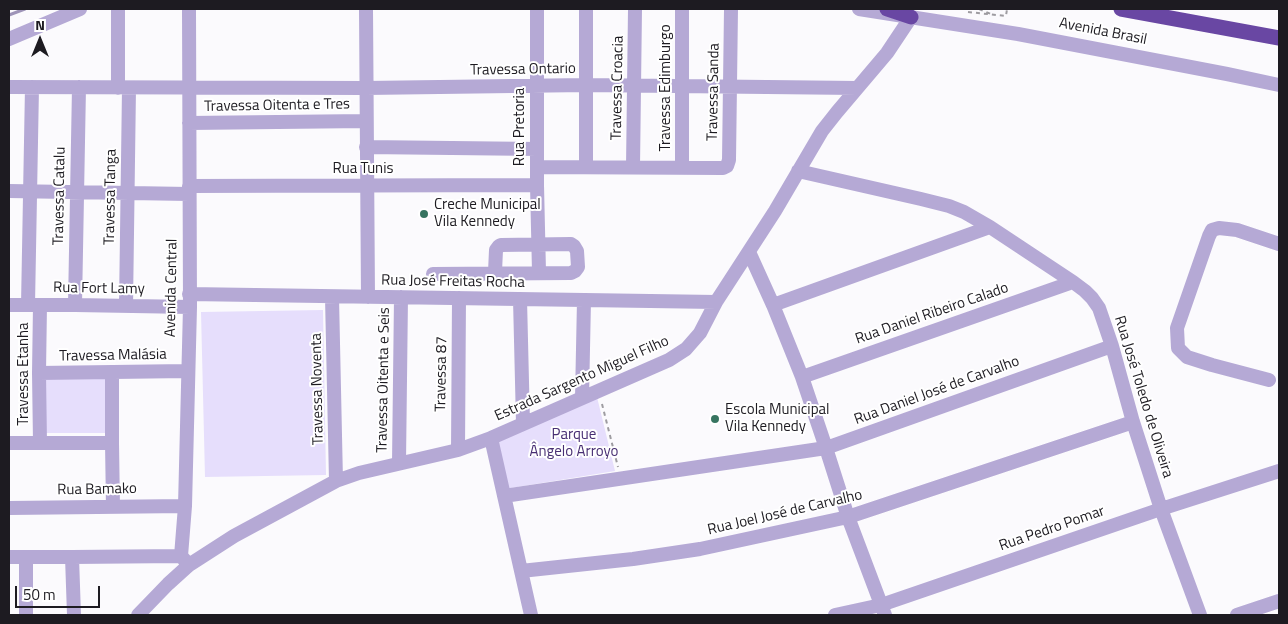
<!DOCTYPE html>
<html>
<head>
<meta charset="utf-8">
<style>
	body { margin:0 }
	#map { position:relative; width:1288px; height:624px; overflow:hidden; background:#fbfafd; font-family:"Titillium Web",sans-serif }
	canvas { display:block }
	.frame { position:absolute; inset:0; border:10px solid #1d1b21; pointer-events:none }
	.north { position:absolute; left:15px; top:15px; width:50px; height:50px; -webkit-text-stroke:4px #fff; paint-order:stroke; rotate:0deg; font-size:14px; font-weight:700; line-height:20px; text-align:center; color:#1d1b21 }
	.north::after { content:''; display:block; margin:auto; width:18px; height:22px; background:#1d1b21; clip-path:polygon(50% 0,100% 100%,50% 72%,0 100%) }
	.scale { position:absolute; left:15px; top:586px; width:85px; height:22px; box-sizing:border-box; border:2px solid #1d1b21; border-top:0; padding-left:6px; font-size:15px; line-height:18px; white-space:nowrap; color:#1d1b21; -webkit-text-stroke:4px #fff; paint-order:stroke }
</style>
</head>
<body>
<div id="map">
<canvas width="1288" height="624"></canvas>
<div class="frame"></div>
<div class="north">N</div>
<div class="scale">50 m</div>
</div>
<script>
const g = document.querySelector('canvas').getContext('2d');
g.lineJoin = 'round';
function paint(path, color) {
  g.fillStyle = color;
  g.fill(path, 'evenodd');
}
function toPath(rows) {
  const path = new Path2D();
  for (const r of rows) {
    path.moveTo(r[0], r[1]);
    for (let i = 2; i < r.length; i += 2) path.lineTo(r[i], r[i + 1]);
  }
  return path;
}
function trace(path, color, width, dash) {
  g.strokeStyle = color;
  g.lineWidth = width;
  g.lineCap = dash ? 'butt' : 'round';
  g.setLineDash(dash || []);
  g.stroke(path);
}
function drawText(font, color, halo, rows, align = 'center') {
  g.font = font + ' "Titillium Web",sans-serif';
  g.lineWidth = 4;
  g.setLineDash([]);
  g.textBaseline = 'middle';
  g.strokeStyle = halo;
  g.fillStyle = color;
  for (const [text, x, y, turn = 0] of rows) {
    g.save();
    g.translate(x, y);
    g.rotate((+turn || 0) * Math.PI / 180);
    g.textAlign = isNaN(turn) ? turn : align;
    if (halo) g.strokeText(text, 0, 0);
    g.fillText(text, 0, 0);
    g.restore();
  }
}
const green = toPath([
	[323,310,326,475,205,477,201,312],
	[108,374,109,433,44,433,43,376],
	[597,397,615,471,505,489,497,439]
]);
const stream = toPath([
	[9,15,25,9]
]);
const path = toPath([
	[979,9,991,14],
	[968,12,1006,16,1007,9],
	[602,404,618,467]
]);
const minor = toPath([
	[189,9,190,307,185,506,181,556,189,565],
	[366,9,368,297],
	[537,9,537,185,539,272],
	[586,9,586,167],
	[859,9,1018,34,1227,74,1279,85],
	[9,39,80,9],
	[9,87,366,88,586,85,857,88],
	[118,88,118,9],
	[189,123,366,121],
	[366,147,537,149],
	[537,167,723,168,727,166,729,160,731,9],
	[633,167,635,9],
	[682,168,682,9],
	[798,171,921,199,949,206,964,212,990,227,1073,282,1085,291,1092,298,1099,308,1112,346,1133,422,1161,509,1200,615],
	[189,186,537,185],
	[9,191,189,194],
	[749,252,773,305,802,377,826,448,848,517,885,615],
	[433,274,571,273,575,271,578,267,577,251,574,246,571,244,501,245,499,246,496,250,495,272],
	[189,294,716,302],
	[332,297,336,481],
	[520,299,523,423],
	[9,305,75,305,190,307],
	[28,305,32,87],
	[40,305,39,373,40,443],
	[75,305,79,87],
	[773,305,990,227],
	[126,306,129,88],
	[112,372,112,443,113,507],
	[39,373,187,371],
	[802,377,1073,282],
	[1269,380,1212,365,1187,357,1178,348,1177,328,1209,236,1212,230,1219,228,1237,230,1279,244],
	[582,398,584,300],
	[491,438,531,615],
	[9,443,112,443],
	[458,450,459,298],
	[399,463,401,297],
	[504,496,826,448,1112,346],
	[9,508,185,506],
	[9,557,72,557,181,556],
	[72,557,74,615],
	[521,571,633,559,700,549,848,517,1133,422],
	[26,615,26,557],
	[138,615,168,584,189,565,234,536,336,481,359,473,458,450,491,438,669,360,686,349,700,333,716,302,775,211,822,131,837,112,887,53,911,17],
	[835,615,881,605,1161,509,1279,471],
	[1237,615,1279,601]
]);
const highway = toPath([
	[887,9,911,17],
	[1121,9,1279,38]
]);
const markers = [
	[424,214,5,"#377460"],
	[715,419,5,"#377460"]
];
const streetNames = [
	["Avenida Brasil",1103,32,11],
	["Travessa Ontario",523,70,-1],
	["Travessa Croacia",618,88,-89],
	["Travessa Edimburgo",666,88,-90],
	["Travessa Sanda",714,92,-89],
	["Travessa Oitenta e Tres",277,106,-1],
	["Rua Pretoria",520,127,-90],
	["Rua Tunis",363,169],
	["Travessa Catalu",60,196,-89],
	["Travessa Tanga",111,197,-89],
	["Rua José Freitas Rocha",453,282,1],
	["Avenida Central",172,288,-89],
	["Rua Fort Lamy",99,289,1],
	["Rua Daniel Ribeiro Calado",932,314,-19],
	["Travessa Malásia",113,356,-1],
	["Travessa Etanha",24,374,-90],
	["Travessa 87",442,374,-89],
	["Estrada Sargento Miguel Filho",582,379,-24],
	["Travessa Oitenta e Seis",384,380,-89],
	["Travessa Noventa",318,389,-91],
	["Rua Daniel José de Carvalho",937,391,-20],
	["Rua José Toledo de Oliveira",1143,397,73],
	["Rua Bamako",97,490,-1],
	["Rua Joel José de Carvalho",785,513,-13],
	["Rua Pedro Pomar",1052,529,-19]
];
const poiNames = [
	["Creche Municipal",434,205],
	["Vila Kennedy",434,222],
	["Escola Municipal",725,410],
	["Vila Kennedy",725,427]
];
const parkNames = [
	["Parque",574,435],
	["Ângelo Arroyo",574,452]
];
paint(green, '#e6defc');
trace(stream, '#9e94b8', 3);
trace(path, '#9e9ca1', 2, [4, 4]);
trace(minor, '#b5a9d5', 14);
trace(highway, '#6947a3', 15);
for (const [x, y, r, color] of markers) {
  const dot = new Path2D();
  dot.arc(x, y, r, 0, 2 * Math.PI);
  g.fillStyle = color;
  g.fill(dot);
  trace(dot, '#fff', 2);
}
drawText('15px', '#1d1b21', '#fff', streetNames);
drawText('15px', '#1d1b21', '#fff', poiNames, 'left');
drawText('15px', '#482f73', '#fff', parkNames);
</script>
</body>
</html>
